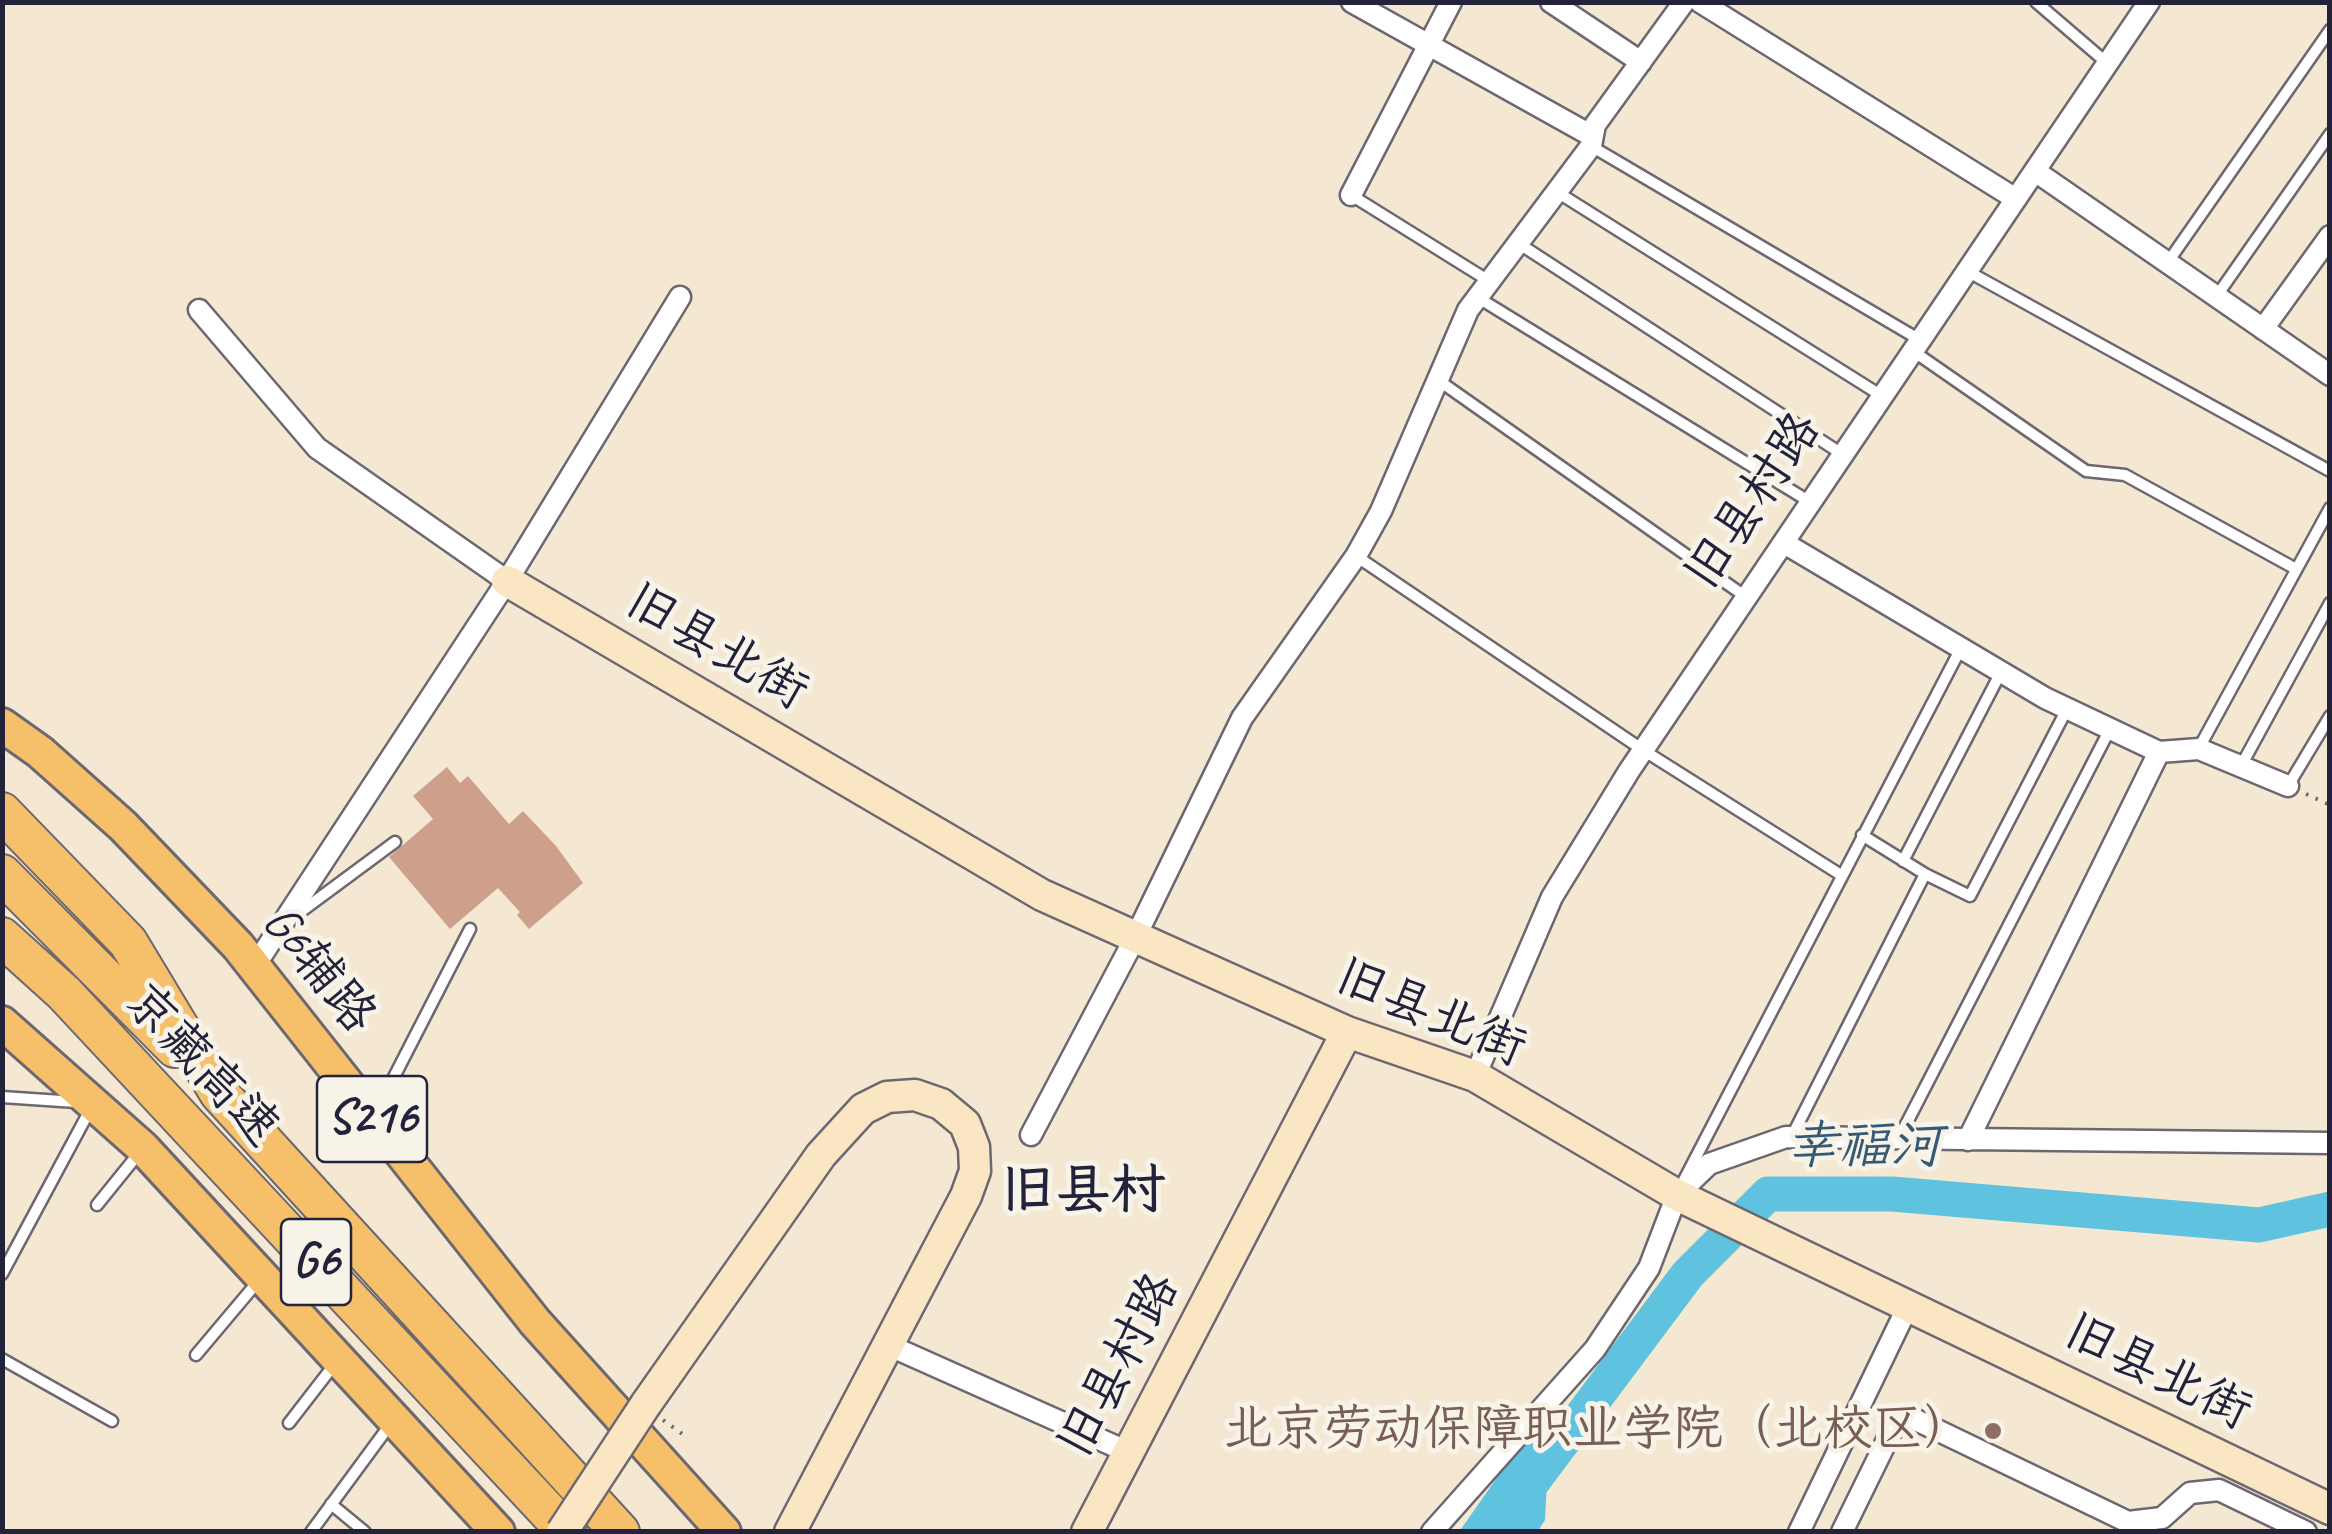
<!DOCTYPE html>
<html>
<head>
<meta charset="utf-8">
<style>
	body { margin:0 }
	#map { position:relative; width:2332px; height:1534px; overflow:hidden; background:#f4e8d3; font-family:Caveat,sans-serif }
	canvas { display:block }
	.frame { position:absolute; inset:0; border:5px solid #22223b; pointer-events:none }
</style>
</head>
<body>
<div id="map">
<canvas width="2332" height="1534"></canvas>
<div class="frame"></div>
</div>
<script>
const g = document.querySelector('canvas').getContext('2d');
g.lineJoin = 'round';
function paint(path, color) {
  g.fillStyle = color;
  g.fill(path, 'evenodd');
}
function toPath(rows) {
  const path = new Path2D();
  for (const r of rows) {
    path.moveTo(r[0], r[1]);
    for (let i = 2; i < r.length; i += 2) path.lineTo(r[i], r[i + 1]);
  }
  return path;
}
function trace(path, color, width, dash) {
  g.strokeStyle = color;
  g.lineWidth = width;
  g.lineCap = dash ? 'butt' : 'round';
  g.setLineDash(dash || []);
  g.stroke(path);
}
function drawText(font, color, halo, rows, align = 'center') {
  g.font = font + ' Caveat,"LXGW WenKai TC",sans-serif';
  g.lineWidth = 10;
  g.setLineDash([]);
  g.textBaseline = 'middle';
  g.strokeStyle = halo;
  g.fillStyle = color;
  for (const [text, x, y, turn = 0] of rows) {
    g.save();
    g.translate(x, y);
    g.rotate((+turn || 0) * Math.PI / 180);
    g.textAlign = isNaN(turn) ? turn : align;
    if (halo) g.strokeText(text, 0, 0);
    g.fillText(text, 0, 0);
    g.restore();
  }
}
const water = toPath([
	[1551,1400,1545,1520,1538,1531,1459,1532]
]);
const river = toPath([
	[1495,1532,1688,1274,1768,1194,1892,1194,2259,1225,2330,1209]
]);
const building = toPath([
	[447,767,460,783,468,776,509,824,523,811,556,846,583,883,529,929,517,915,520,912,498,888,450,929,389,857,433,819,413,796]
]);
const path = toPath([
	[2306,794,2330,805],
	[663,1420,688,1438]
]);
const lane = toPath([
	[2036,2,2107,63],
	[1591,146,1920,340],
	[1557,192,1882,396],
	[1351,195,1489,281],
	[1518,243,1842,454],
	[2168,262,2330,30],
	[1967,271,2330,471],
	[1477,297,1810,502],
	[2216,297,2330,134],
	[1913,351,2086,471,2125,475,2296,569],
	[1438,380,1746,597],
	[1356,556,1643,750,1841,875],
	[2199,748,2330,508],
	[2241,766,2330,603],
	[2288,786,2330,716],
	[1862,835,1925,874],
	[1903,861,2001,672],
	[295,916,395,842],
	[2,1097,76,1102],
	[375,1114,470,929],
	[1792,1136,1925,874,1970,896,2067,709],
	[1899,1138,2110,729],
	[1684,1180,1961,648],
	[97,1205,139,1153],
	[2,1274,91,1108],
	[196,1355,260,1279],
	[2,1359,112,1421],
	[289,1423,337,1361],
	[331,1504,365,1532],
	[311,1532,392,1422]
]);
const street = toPath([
	[1352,2,1592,136],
	[1551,2,1641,62],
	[1700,2,2016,199],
	[2035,171,2330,375],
	[1351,195,1451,2],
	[199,310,317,448,507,581],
	[2263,329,2330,236],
	[1784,543,2045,698,2159,752,2199,749,2288,786],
	[254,967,507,581,680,297],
	[1475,1076,1552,897,1629,771,2149,2],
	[1031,1135,1135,938,1242,718,1356,556,1381,511,1468,310,1591,146,1595,125,1684,2],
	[1968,1140,2159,752],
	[888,1345,1128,1452],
	[1432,1532,1595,1349,1649,1268,1677,1195,1709,1164,1786,1137,2330,1143],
	[1799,1532,1908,1306],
	[1842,1532,1891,1432,1899,1420,1914,1419,2128,1522,2162,1518,2190,1493,2219,1490,2306,1532]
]);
const secondary = toPath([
	[507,581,1042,895,1347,1032,1475,1076,1677,1195,2330,1509],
	[646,1404,821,1155,863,1109,887,1097,915,1095,941,1104,965,1124,974,1147,975,1171,966,1196,790,1532],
	[1087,1532,1347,1032]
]);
const primary = toPath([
	[2,725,40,752,123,826,238,946,535,1322,724,1532],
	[2,1023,143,1148,498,1532]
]);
const highway = toPath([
	[2,812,128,942,219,1093,620,1532],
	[2,874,175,1048],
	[2,937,64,993,567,1532]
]);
const secondaryBridge = toPath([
	[562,1532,646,1404]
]);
const markers = [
	[1993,1431,10,"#8d6e63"]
];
const shields = [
	[372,1119,110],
	[316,1262,70]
];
const shieldNames = [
	["S216",372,1119],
	["G6",316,1262]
];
const streetNames = [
	["旧县村路",1754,502,-56],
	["旧县北街",716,648,30],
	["G6辅路",318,970,51],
	["旧县北街",1430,1014,23],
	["京藏高速",201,1066,47],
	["旧县村路",1120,1366,-62],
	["旧县北街",2157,1373,26]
];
const educationNames = [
	["北京劳动保障职业学院（北校区）",1973,1431]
];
const waterNames = [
	["幸福河",1864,1148]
];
const quarterNames = [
	["旧县村",1083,1193]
];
paint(water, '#5fc2de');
trace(river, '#5fc2de', 35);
paint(building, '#ce9f8b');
trace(lane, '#6c6770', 15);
trace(street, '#6c6770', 25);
trace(secondary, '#6c6770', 35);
trace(primary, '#6c6770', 38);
trace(highway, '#6c6770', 42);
trace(path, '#6c6770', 4, [2.5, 8]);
trace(lane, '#fff', 10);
trace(street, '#fff', 20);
trace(secondary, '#fbe6c4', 30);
trace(primary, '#f6c06b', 32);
trace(highway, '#f6c06b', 38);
trace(secondaryBridge, '#6c6770', 35, []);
trace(secondaryBridge, '#fbe6c4', 30);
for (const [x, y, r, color] of markers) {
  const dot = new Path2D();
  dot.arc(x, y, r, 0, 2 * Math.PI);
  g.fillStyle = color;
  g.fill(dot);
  trace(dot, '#f7f3e8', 4);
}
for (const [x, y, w] of shields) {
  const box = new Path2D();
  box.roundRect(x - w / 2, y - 43, w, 86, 8);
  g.fillStyle = '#f7f3e8';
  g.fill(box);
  trace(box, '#22223b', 2.5);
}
drawText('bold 48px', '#22223b', null, shieldNames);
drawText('50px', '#22223b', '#f7f3e8', streetNames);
drawText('50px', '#785e54', '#f7f3e8', educationNames, 'right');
drawText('italic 52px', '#375a74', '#f7f3e8', waterNames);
drawText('bold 55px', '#22223b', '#f7f3e8', quarterNames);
</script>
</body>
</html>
